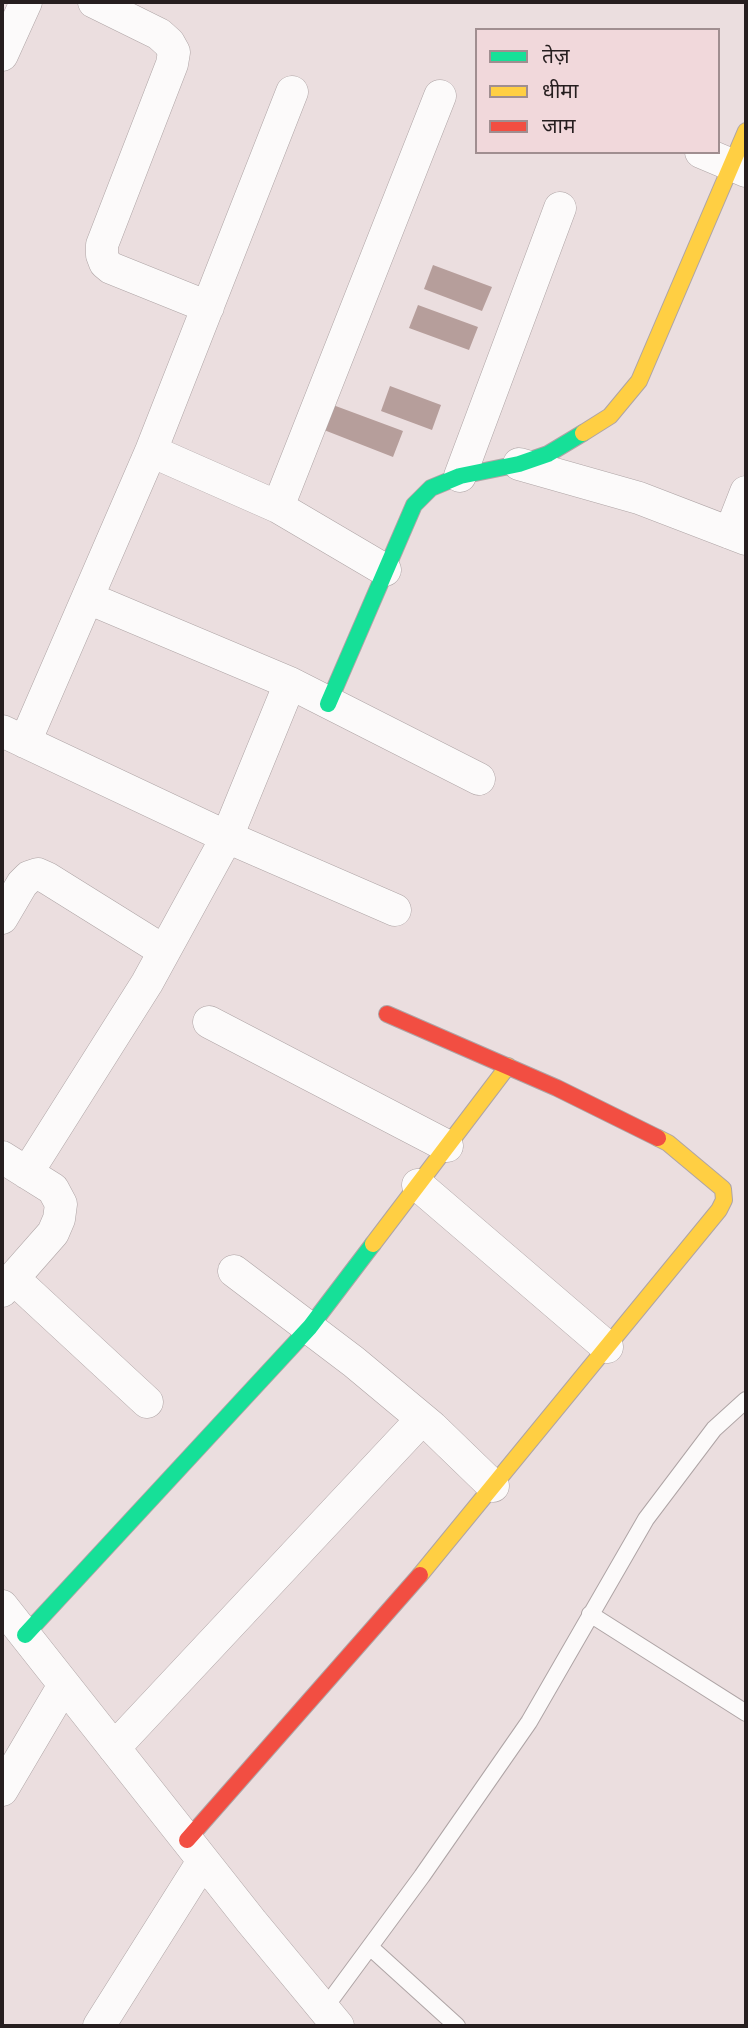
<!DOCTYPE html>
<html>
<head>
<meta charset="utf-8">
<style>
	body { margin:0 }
	#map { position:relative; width:748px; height:2028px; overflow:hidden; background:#ebdedf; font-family:"Nunito Sans","Noto Sans Devanagari",sans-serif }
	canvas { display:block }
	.frame { position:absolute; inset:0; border:4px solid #261e1f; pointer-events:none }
	.legend { position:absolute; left:475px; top:28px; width:245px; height:126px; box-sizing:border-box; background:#f1d8db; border:2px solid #a08e90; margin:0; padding:9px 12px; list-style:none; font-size:21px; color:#261e1f }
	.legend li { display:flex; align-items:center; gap:14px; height:35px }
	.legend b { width:35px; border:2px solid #a08e90 }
</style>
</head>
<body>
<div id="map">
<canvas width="748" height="2028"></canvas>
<div class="frame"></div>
<ul class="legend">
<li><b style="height:9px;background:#16e098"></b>तेज़</li>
<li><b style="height:9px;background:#ffcf43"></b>धीमा</li>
<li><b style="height:9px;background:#f24e42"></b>जाम</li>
</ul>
</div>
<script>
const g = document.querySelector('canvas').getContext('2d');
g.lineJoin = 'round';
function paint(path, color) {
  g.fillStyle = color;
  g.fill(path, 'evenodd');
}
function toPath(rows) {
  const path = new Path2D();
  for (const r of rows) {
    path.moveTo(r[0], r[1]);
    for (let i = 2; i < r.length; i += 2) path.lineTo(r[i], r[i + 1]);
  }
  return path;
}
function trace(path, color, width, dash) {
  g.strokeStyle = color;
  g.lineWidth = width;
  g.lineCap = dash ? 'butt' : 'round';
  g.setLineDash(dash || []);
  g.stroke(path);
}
const building = toPath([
	[433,265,492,287,482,311,424,289],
	[418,305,478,327,469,350,409,328],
	[390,386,441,405,432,430,381,411],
	[333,405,403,431,393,457,324,430]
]);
const lane = toPath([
	[590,1614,746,1713],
	[370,1947,457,2026],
	[324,2009,422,1876,529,1722,646,1519,714,1429,746,1400]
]);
const street = toPath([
	[94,2,159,34,169,43,174,52,172,64,102,245,102,255,105,263,111,268,208,307],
	[2,55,26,2],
	[292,92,151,451,278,507,385,570],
	[701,152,746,171],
	[519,464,639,498,746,539],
	[460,476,560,208],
	[278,507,440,96],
	[730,533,746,492],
	[88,598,290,683,479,779],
	[2,731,227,837,395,910],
	[25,742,151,451],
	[2,918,22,884,29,877,38,874,47,878,164,951],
	[209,1022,447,1146],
	[2,1157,53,1189,61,1204,59,1219,53,1233,2,1291],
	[27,1173,147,983,227,837,290,683],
	[418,1185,607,1347],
	[234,1271,354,1362,432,1427,493,1486],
	[13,1278,147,1402],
	[2,1606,251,1921,338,2026],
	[114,1748,422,1419],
	[2,1790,64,1685],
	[99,2026,203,1861]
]);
const fast = toPath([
	[328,704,414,505,431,488,460,476,519,464,548,454,583,433],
	[25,1635,310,1327,373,1244]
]);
const slow = toPath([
	[583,433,610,416,639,381,746,131],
	[373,1244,508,1066],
	[420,1575,719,1210,724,1200,723,1189,668,1143,658,1138]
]);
const jam = toPath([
	[387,1014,557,1088,658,1138],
	[187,1840,420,1575]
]);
paint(building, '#b69e9b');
trace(lane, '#aea4a5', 18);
trace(street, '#aea4a5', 33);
trace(fast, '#aea4a5', 18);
trace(slow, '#aea4a5', 18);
trace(jam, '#aea4a5', 18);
trace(lane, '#fcfafa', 16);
trace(street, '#fcfafa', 32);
trace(fast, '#16e098', 16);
trace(slow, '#ffcf43', 16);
trace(jam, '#f24e42', 16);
</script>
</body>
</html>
